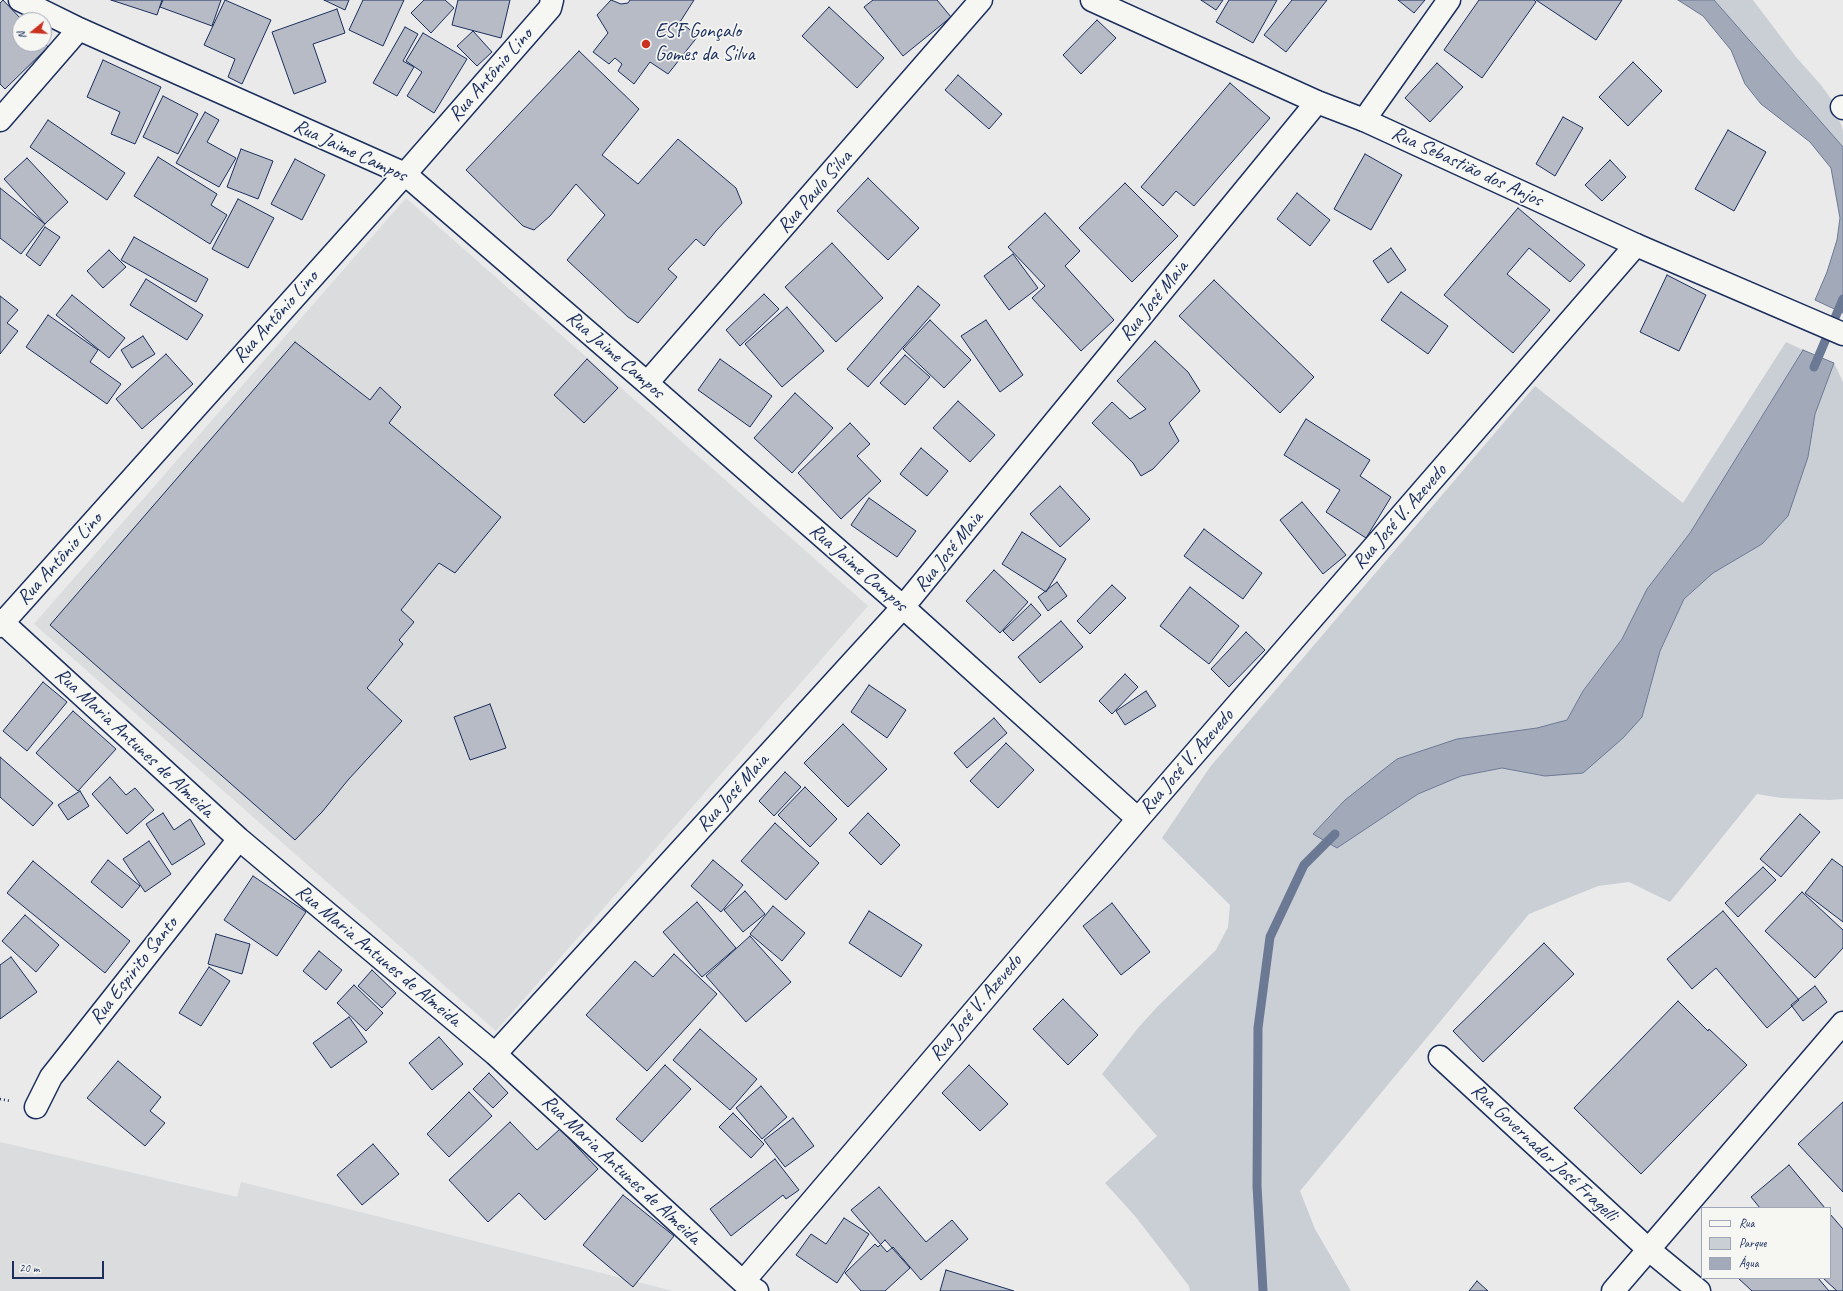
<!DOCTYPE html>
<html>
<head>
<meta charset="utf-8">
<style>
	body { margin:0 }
	#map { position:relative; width:1843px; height:1291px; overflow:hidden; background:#e9eae9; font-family:Caveat,sans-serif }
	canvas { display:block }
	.legend { position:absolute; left:1701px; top:1207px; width:130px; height:72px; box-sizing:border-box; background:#f6f6f2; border:1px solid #9ea6b7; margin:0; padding:5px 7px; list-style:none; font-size:12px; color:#1b2f5e }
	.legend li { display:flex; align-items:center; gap:8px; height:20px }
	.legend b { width:20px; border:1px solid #9ea6b7 }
	.north { position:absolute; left:12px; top:12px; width:40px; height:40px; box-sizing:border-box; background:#f6f6f2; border:1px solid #9ea6b7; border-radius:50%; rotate:252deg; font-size:11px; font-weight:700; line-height:16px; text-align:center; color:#1b2f5e }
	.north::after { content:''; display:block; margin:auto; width:14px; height:18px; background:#c8321e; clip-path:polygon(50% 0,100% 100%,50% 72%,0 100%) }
	.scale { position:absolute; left:12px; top:1261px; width:92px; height:18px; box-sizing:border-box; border:2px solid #1b2f5e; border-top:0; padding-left:5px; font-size:12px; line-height:14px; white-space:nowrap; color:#1b2f5e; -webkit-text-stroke:3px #f6f6f2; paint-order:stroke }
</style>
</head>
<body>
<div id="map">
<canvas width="1843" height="1291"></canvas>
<ul class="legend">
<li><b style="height:5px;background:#f6f6f2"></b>Rua</li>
<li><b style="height:11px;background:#caced5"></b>Parque</li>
<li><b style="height:11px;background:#a2aaba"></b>Água</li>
</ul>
<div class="north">N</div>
<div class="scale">20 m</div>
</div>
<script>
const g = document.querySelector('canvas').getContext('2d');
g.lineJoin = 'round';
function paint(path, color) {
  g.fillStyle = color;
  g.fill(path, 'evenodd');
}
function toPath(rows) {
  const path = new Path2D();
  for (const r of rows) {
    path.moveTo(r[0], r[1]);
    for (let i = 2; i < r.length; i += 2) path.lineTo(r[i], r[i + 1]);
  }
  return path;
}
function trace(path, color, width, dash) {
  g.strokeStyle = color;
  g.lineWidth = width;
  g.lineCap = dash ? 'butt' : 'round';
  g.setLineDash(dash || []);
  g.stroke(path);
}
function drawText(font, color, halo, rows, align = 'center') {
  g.font = font + ' Caveat,sans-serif';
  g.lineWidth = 3.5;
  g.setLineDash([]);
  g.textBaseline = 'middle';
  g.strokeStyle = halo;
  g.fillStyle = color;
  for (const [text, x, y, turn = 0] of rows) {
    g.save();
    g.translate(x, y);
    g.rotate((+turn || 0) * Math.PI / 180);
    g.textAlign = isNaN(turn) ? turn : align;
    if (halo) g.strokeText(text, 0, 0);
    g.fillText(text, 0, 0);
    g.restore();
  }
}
const built = toPath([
	[406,198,868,606,496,1031,34,624],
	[0,1142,237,1197,241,1182,673,1291,0,1291]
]);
const green = toPath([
	[1714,0,1753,0,1796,57,1821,85,1834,103,1843,131,1843,147],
	[1786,342,1803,350,1690,533,1647,589,1622,639,1583,691,1567,720,1537,728,1457,739,1336,848,1418,794,1461,776,1502,768,1545,776,1642,717,1660,651,1684,599,1713,573,1762,544,1808,457,1815,414,1834,363,1843,382,1843,799,1830,800,1781,798,1757,794,1670,902,1629,882,1598,886,1529,914,1300,1191,1315,1229,1351,1291,1190,1291,1189,1286,1135,1216,1105,1183,1157,1136,1102,1074,1138,1028,1158,1006,1216,950,1228,927,1230,905,1162,838,1210,767,1535,386,1683,503]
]);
const water = toPath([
	[1678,0,1714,0,1843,147,1843,313,1815,300,1827,272,1837,240,1840,218,1831,168,1810,142,1761,104,1745,84,1731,50,1703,16,1678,0],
	[1803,350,1834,363,1815,414,1808,457,1788,516,1762,544,1713,573,1684,599,1660,651,1642,717,1623,738,1583,773,1545,776,1502,768,1461,776,1418,794,1337,848,1313,834,1345,800,1397,759,1457,739,1537,728,1567,720,1583,691,1622,639,1647,589,1690,533,1803,350]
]);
const stream = toPath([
	[1814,367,1843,299],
	[1263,1291,1257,1186,1258,1028,1270,937,1304,865,1335,834]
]);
const building = toPath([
	[3,0,22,20,20,20,20,44,44,44,44,42,48,47,5,89,0,84,0,3,3,0],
	[111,0,162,0,157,15,111,0],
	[163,0,221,0,212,26,160,7,163,0],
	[225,0,271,20,242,84,228,77,235,59,204,45,225,0],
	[324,0,349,0,345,10,324,0],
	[363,0,404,0,383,46,349,30,363,0],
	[424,0,445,0,454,8,431,33,411,13,424,0],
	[458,0,510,0,501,38,452,25,458,0],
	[611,0,621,4,628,3,630,0,694,0,680,22,698,36,668,74,650,62,634,84,618,71,622,64,615,58,609,64,593,52,608,33,597,15,611,0],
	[873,0,937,0,951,17,903,56,864,7,873,0],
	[1201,0,1223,0,1216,10,1201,0],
	[1229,0,1277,0,1253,43,1216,22,1229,0],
	[1292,0,1327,0,1286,52,1264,35,1292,0],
	[1398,0,1425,0,1414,13,1398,0],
	[1479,0,1534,0,1536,2,1482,78,1444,50,1479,0],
	[1536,0,1622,0,1596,40,1536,0],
	[829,7,884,58,857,88,802,36,829,7],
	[337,9,345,33,313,44,326,82,294,94,272,32,337,9],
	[1097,20,1116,38,1081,74,1063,55,1097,20],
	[405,27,418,34,403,61,414,67,397,96,373,83,405,27],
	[473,31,492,52,477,66,457,46,473,31],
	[423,33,467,59,434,113,407,96,422,72,406,61,423,33],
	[579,51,639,109,602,155,638,184,678,139,736,188,742,203,716,231,704,246,696,239,668,269,677,277,638,323,628,317,567,260,605,215,576,184,550,216,534,230,523,226,466,170,579,51],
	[103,60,161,87,135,144,111,134,120,112,87,97,103,60],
	[1633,62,1662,91,1628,126,1599,97,1633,62],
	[1437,63,1463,87,1430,122,1405,98,1437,63],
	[958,75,1002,114,989,129,945,90,958,75],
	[1230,83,1270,118,1194,206,1176,191,1163,206,1141,187,1230,83],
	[163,96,198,114,178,154,143,137,163,96],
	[205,112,219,120,207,142,236,158,219,187,176,163,205,112],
	[1563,117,1583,128,1555,176,1536,164,1563,117],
	[48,120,125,173,107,200,30,147,48,120],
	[1728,130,1766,152,1734,211,1695,189,1728,130],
	[241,149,273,161,258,199,227,187,241,149],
	[1365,154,1402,175,1371,230,1334,209,1365,154],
	[158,157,217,194,211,205,227,215,210,244,134,196,158,157],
	[27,158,68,202,45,224,4,179,27,158],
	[295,159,325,175,302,220,271,204,295,159],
	[1610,160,1626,177,1602,201,1585,185,1610,160],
	[868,178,919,228,888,260,837,211,868,178],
	[1125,183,1178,236,1132,282,1079,228,1125,183],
	[0,188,45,224,21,254,0,238,0,188],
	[1297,193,1330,220,1310,246,1277,219,1297,193],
	[238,199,274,218,248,268,212,249,238,199],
	[1518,208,1585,265,1570,282,1529,248,1507,274,1550,310,1513,353,1444,295,1518,208],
	[1045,213,1080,251,1065,266,1114,320,1081,351,1032,298,1045,286,1008,247,1045,213],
	[45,227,60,237,40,266,26,255,45,227],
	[134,237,208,279,196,302,121,260,134,237],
	[832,243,883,298,836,342,785,287,832,243],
	[1391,248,1406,270,1388,283,1373,261,1391,248],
	[109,250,126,267,103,288,87,271,109,250],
	[1013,254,1038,288,1009,310,984,276,1013,254],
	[1667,275,1706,295,1679,351,1640,332,1667,275],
	[146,279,203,315,187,340,130,305,146,279],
	[1214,280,1314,377,1280,413,1179,316,1214,280],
	[918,286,940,305,868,387,847,369,918,286],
	[1401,292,1448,326,1428,354,1381,320,1401,292],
	[764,294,779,309,740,346,726,330,764,294],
	[72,295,125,338,109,358,56,315,72,295],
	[0,296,18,310,7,323,18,331,0,354,0,296],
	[787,307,824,351,782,387,745,344,787,307],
	[48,315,98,350,90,362,121,384,107,404,26,347,48,315],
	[930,320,971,360,944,388,903,349,930,320],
	[986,320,1023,375,1000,392,961,336,986,320],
	[143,336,155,354,132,368,121,350,143,336],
	[1155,341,1188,372,1200,391,1169,423,1179,441,1153,469,1141,476,1133,463,1092,423,1112,402,1130,419,1146,409,1117,381,1155,341],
	[295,342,370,400,380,387,401,407,389,423,501,517,455,573,439,563,401,610,414,622,399,640,403,644,367,688,402,721,348,780,322,812,295,840,50,625,295,342],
	[166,354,193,384,142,429,116,399,166,354],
	[905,355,930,377,905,405,880,383,905,355],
	[587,359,618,388,584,423,554,395,587,359],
	[720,359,772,396,750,427,698,390,720,359],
	[795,393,833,428,792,473,754,438,795,393],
	[958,401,995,435,970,462,933,428,958,401],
	[1306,419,1370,460,1360,476,1391,497,1366,538,1326,512,1340,490,1284,455,1306,419],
	[850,423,870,444,857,456,881,481,841,519,798,473,850,423],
	[921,448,948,471,927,496,900,474,921,448],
	[1060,486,1090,519,1060,547,1030,514,1060,486],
	[869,498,916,531,897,557,851,525,869,498],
	[1302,502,1346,555,1323,574,1280,520,1302,502],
	[1204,529,1262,573,1243,599,1184,556,1204,529],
	[1022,532,1066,559,1046,592,1002,564,1022,532],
	[994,570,1028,602,1000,633,966,601,994,570],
	[1057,582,1067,596,1048,611,1038,597,1057,582],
	[1112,585,1126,598,1090,634,1077,621,1112,585],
	[1190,587,1239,626,1209,664,1160,626,1190,587],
	[1031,604,1041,615,1013,641,1003,631,1031,604],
	[1061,621,1083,647,1040,683,1018,657,1061,621],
	[1246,632,1265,650,1229,687,1211,669,1246,632],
	[1125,674,1138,687,1112,714,1099,701,1125,674],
	[43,682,67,702,27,751,3,731,43,682],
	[869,685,906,710,887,738,851,712,869,685],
	[1146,691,1156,706,1125,725,1116,711,1146,691],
	[490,704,506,748,470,760,454,717,490,704],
	[73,711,116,749,78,791,36,753,73,711],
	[994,718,1007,733,967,768,954,753,994,718],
	[843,724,887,769,848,807,804,763,843,724],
	[1006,743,1034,770,998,808,970,781,1006,743],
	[0,757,53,803,33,826,0,797,0,757],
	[785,772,801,787,774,816,759,801,785,772],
	[110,777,126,795,135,788,154,810,127,834,92,794,110,777],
	[805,787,837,819,810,847,778,815,805,787],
	[80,791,89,806,68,820,58,805,80,791],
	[163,813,174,830,190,819,205,844,172,865,146,824,163,813],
	[868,813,900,845,881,865,849,833,868,813],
	[1800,814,1820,832,1781,877,1760,859,1800,814],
	[775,823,819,863,786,900,741,861,775,823],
	[149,841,171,874,145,892,123,859,149,841],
	[1832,859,1843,867,1843,922,1805,893,1832,859],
	[108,860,140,886,122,908,91,882,108,860],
	[713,860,743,885,721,912,691,886,713,860],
	[33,861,130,941,105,973,7,893,33,861],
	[1763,867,1776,880,1738,917,1725,903,1763,867],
	[253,876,306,912,277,956,224,920,253,876],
	[745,891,765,914,743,932,724,910,745,891],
	[1802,892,1843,930,1843,948,1815,978,1765,931,1802,892],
	[697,902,736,948,702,977,663,932,697,902],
	[1112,903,1150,952,1121,975,1083,926,1112,903],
	[773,906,805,933,782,961,750,934,773,906],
	[869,911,922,945,901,977,849,943,869,911],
	[1723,911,1799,1000,1767,1028,1716,968,1692,989,1667,959,1723,911],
	[25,915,59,945,36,972,2,941,25,915],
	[216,934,250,944,242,974,208,964,216,934],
	[750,936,791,982,746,1022,706,976,750,936],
	[1544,943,1574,974,1483,1062,1453,1031,1544,943],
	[319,951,342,970,326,990,303,971,319,951],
	[674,954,717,994,647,1071,586,1015,635,961,653,977,674,954],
	[11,957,37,992,0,1019,0,965,11,957],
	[209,967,230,981,201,1026,179,1013,209,967],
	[372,970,396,993,382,1008,358,986,372,970],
	[354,985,383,1013,366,1031,337,1003,354,985],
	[1815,986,1827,1002,1803,1021,1791,1005,1815,986],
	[1063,999,1098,1035,1068,1065,1033,1029,1063,999],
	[1678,1001,1708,1031,1709,1029,1747,1065,1641,1174,1574,1108,1678,1001],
	[349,1017,367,1042,331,1068,313,1043,349,1017],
	[700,1029,757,1079,730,1110,673,1060,700,1029],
	[439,1037,463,1064,432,1090,409,1063,439,1037],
	[118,1061,161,1097,150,1111,165,1123,145,1146,87,1098,118,1061],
	[665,1065,691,1089,642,1142,616,1119,665,1065],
	[969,1065,1008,1104,980,1131,942,1093,969,1065],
	[489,1073,508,1093,493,1108,473,1089,489,1073],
	[761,1086,787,1117,762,1139,736,1108,761,1086],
	[469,1092,492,1116,449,1157,427,1134,469,1092],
	[1843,1102,1843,1192,1798,1144,1843,1102],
	[733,1113,764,1144,751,1158,719,1127,733,1113],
	[793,1118,814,1146,785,1167,764,1140,793,1118],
	[510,1122,537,1150,560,1129,598,1169,545,1220,519,1193,488,1222,449,1180,510,1122],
	[373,1144,399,1174,362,1205,337,1175,373,1144],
	[775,1159,799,1190,786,1199,783,1195,731,1236,710,1209,775,1159],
	[1789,1165,1825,1208,1760,1208,1751,1197,1789,1165],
	[879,1187,926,1242,952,1220,968,1239,921,1280,893,1247,887,1252,851,1210,879,1187],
	[623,1195,674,1236,633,1287,583,1245,623,1195],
	[1830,1214,1843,1229,1843,1291,1829,1291,1818,1278,1830,1278,1830,1214],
	[844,1218,869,1234,837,1283,796,1255,811,1234,826,1244,844,1218],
	[885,1240,910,1268,885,1291,861,1291,845,1273,875,1244,878,1247,885,1240],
	[946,1270,1014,1291,940,1291,946,1270],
	[1738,1278,1823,1278,1837,1291,1752,1291,1738,1278],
	[1477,1281,1488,1291,1469,1291,1477,1281]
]);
const path = toPath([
	[0,1099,10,1101]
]);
const street = toPath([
	[20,0,79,29,405,174,647,383,903,607,1138,819],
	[1842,107,1843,108],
	[0,120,79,29],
	[1364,120,1449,0],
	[647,383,981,0],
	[0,620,239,839,495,1054,743,1282,757,1291],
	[0,626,405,174,550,8,552,0],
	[495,1054,903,607,1317,102],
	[1440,1057,1648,1249,1699,1291],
	[36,1107,51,1077,239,839],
	[743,1282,1138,819,1636,245]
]);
const secondary = toPath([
	[1092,0,1317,102,1364,120,1636,245,1843,334],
	[1613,1291,1843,1023]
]);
const markers = [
	[646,44,5,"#c8321e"]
];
const poiNames = [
	["ESF Gonçalo",655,32],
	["Gomes da Silva",655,55]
];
const streetNames = [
	["Rua Antônio Lino",491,75,-49],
	["Rua Jaime Campos",350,151,25],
	["Rua Sebastião dos Anjos",1467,167,25],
	["Rua Paulo Silva",815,192,-49],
	["Rua José Maia",1154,301,-51],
	["Rua Antônio Lino",276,317,-48],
	["Rua Jaime Campos",615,355,41],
	["Rua José V. Azevedo",1400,517,-49],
	["Rua José Maia",949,552,-51],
	["Rua Antônio Lino",60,559,-48],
	["Rua Jaime Campos",858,568,41],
	["Rua Maria Antunes de Almeida",134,743,43],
	["Rua José V. Azevedo",1187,762,-49],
	["Rua José Maia",733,793,-48],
	["Rua Maria Antunes de Almeida",378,956,40],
	["Rua Espirito Santo",134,971,-52],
	["Rua José V. Azevedo",976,1008,-50],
	["Rua Governador José Fragelli",1544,1153,43],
	["Rua Maria Antunes de Almeida",621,1170,43]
];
paint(built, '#dadcde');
paint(green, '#caced5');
paint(water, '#a2aaba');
trace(water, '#6c7995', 1);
trace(stream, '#6c7995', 9);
paint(building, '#b6bbc6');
trace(building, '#1b2f5e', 1);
trace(street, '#1b2f5e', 25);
trace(secondary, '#1b2f5e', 25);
trace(path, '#1b2f5e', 2.5, [1, 3]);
trace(street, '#f6f6f2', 22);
trace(secondary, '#f6f6f2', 22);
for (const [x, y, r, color] of markers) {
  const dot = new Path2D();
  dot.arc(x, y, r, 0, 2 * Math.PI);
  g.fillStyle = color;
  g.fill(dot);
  trace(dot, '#f6f6f2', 1.5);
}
drawText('20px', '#1b2f5e', '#f6f6f2', poiNames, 'left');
drawText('20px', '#1b2f5e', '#f6f6f2', streetNames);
</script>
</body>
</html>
